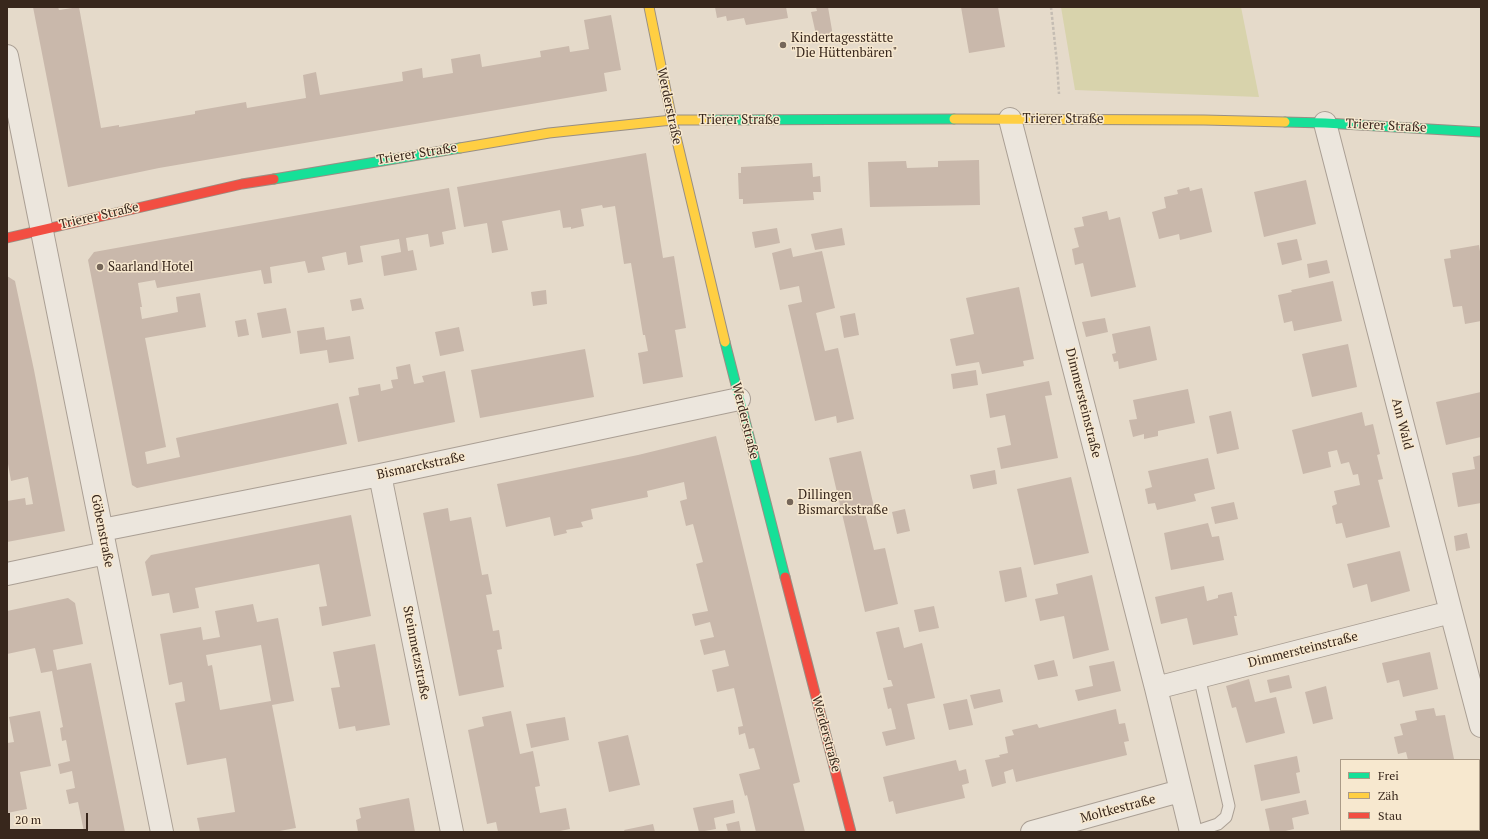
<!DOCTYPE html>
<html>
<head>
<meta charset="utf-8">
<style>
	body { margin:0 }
	#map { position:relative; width:1488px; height:839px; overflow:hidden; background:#e5daca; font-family:"PT Serif",serif }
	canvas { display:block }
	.frame { position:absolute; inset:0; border:8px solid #38271c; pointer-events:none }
	.legend { position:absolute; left:1340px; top:759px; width:140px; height:72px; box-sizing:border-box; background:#f7e8cf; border:1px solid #ab9b87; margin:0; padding:5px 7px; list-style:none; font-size:12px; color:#38271c }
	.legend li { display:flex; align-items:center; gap:8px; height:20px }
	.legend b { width:20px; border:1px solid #ab9b87 }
	.scale { position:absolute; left:8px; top:813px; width:80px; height:18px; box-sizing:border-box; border:2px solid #38271c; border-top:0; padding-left:5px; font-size:12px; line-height:14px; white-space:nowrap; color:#38271c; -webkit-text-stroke:3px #f7e8cf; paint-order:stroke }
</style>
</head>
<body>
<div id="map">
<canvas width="1488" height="839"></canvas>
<div class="frame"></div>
<ul class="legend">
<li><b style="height:5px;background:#16e098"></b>Frei</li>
<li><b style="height:5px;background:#ffcf43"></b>Zäh</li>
<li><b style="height:5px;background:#f24e42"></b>Stau</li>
</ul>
<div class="scale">20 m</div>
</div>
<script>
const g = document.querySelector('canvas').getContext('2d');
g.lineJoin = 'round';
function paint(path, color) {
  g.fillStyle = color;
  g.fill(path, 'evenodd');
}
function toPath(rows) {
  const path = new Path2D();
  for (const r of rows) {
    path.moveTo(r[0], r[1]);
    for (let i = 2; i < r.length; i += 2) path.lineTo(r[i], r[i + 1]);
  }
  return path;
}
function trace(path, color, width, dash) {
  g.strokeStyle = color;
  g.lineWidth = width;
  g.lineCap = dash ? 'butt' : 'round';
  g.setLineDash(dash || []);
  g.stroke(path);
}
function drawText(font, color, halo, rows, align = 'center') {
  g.font = font + ' "PT Serif",serif';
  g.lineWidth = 3;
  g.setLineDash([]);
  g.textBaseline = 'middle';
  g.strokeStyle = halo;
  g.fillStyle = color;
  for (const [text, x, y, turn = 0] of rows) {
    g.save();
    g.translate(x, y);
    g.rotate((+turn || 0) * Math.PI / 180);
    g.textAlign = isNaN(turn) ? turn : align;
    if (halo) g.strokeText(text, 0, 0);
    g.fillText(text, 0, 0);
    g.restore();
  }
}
const green = toPath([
	[1061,7,1241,7,1259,97,1075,90]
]);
const building = toPath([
	[33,7,58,7,59,10,79,7,101,128,119,125,119,127,195,114,195,111,246,102,247,108,306,98,303,75,316,72,320,95,403,81,402,72,422,68,423,78,453,73,451,59,480,54,482,67,541,57,540,51,569,46,570,52,589,49,584,20,611,15,621,70,604,73,607,91,159,168,68,187],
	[715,7,786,7,788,18,746,25,744,18,727,21,726,16,717,18],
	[816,7,828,7,833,36,817,39,811,12,817,11],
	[961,7,998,7,1005,47,969,53],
	[646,153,663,258,674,256,686,328,675,330,683,377,643,384,638,353,648,351,645,335,643,335,631,263,624,264,615,206,603,208,602,205,581,209,584,226,571,229,571,227,563,228,560,210,502,221,508,250,492,253,487,223,464,227,457,187],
	[979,160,980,205,870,207,868,162,906,161,907,168,938,167,938,161],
	[812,163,813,177,820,176,821,192,813,192,814,200,743,204,743,199,739,199,738,173,741,173,741,167],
	[1306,180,1316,224,1264,237,1254,192],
	[1189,187,1190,191,1202,188,1212,232,1180,240,1179,234,1159,239,1152,212,1166,208,1164,197,1178,194,1177,190],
	[449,188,456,229,442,232,444,244,430,247,428,234,406,238,408,251,413,250,417,270,384,276,381,256,401,252,399,239,360,246,363,262,348,265,346,252,322,257,325,270,308,273,305,261,270,267,272,283,264,284,261,270,157,288,155,280,138,283,142,307,140,307,142,319,178,312,176,297,200,293,206,327,145,338,166,447,145,452,147,464,180,457,176,438,338,403,347,444,137,488,132,485,88,260,94,252],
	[1107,211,1109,220,1120,217,1136,287,1091,297,1083,263,1075,265,1072,249,1079,247,1074,228,1084,226,1082,217],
	[777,228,780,243,755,248,752,232],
	[842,228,845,245,815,250,811,234],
	[1297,239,1302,260,1282,265,1277,243],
	[1479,245,1481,258,1481,321,1465,324,1462,306,1453,307,1444,259,1451,258,1450,250],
	[791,248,793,257,822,251,835,308,816,313,825,351,838,348,854,419,837,423,836,416,815,421,788,305,802,302,799,286,780,290,772,253],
	[1327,260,1330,273,1309,278,1307,264],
	[7,276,15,281,34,370,65,531,7,542,7,501,25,498,26,505,33,504,28,477,11,481,7,458],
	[1333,281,1342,321,1294,331,1292,321,1284,323,1278,295,1292,292,1291,290],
	[1019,287,1034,359,1023,361,1024,366,982,374,979,362,956,366,950,339,974,334,966,298],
	[546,290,547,304,533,306,531,292],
	[361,298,364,309,352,311,350,300],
	[286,308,291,333,262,338,257,313],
	[855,313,859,335,844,338,840,316],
	[1105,318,1108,332,1086,337,1082,322],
	[246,319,249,335,238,337,235,321],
	[1150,326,1157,360,1119,369,1118,361,1114,362,1112,354,1116,353,1112,334],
	[324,327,326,340,350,336,354,359,329,363,327,350,300,354,297,331],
	[459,327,464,351,440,356,435,332],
	[1348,344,1357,387,1312,397,1302,354],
	[585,349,594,397,480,418,471,370],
	[410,364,414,384,424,382,422,376,445,371,455,422,358,442,349,397,359,395,358,388,380,384,381,391,393,388,391,380,398,379,396,367],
	[976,370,978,385,953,389,951,374],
	[1049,381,1052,395,1045,396,1058,458,1001,469,997,448,1011,445,1005,415,990,418,986,394],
	[1188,389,1195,423,1158,431,1158,436,1144,439,1144,434,1133,437,1129,420,1137,419,1133,400],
	[1481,392,1481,437,1446,445,1436,402],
	[1231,411,1239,449,1217,454,1209,416],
	[1362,412,1365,426,1373,424,1380,454,1377,455,1383,479,1378,480,1390,527,1346,538,1342,523,1336,524,1332,506,1337,504,1334,491,1360,485,1358,474,1353,475,1349,462,1341,464,1337,450,1328,452,1331,467,1303,474,1292,430],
	[716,436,800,782,793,784,805,832,756,832,747,795,745,796,739,774,760,769,754,748,749,749,745,733,739,735,738,727,743,726,734,688,717,692,712,670,729,666,725,650,704,655,700,640,714,637,710,622,695,626,692,614,708,611,696,564,703,562,693,524,686,526,680,501,687,499,684,482,647,491,648,497,591,509,593,519,581,522,583,527,566,530,567,533,554,536,550,517,506,527,497,484,638,455],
	[861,451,874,507,864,509,874,550,885,548,898,604,865,612,829,458],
	[1481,455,1481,503,1458,507,1452,473,1475,469,1473,457],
	[1208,458,1215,489,1194,494,1196,501,1157,510,1155,503,1148,504,1145,489,1152,487,1148,471],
	[995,470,997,484,973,489,970,475],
	[1071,477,1089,553,1034,565,1017,489],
	[1234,502,1238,519,1215,524,1211,507],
	[448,508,450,521,471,517,482,575,488,574,492,594,486,595,493,631,499,630,502,649,497,650,504,687,459,696,423,513],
	[905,509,910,531,897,534,892,512],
	[351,515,371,616,322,626,319,607,327,606,319,564,195,588,199,608,173,613,169,593,152,596,145,562,151,555],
	[1208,523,1212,537,1219,536,1224,560,1171,570,1164,533],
	[1467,533,1470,548,1456,551,1454,536],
	[1400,551,1410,591,1371,602,1367,584,1353,588,1347,564],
	[1021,567,1027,597,1005,602,999,571],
	[1092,575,1109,650,1073,659,1064,616,1040,621,1035,599,1058,594,1056,584],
	[1204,586,1207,601,1218,598,1218,595,1232,592,1237,616,1234,616,1238,635,1193,645,1187,618,1161,624,1155,597],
	[68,598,75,603,83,644,53,650,57,670,91,663,125,832,84,832,78,802,69,804,66,790,75,788,72,771,60,774,58,764,70,761,66,740,62,741,60,728,63,727,52,671,41,673,35,648,7,654,7,611],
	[253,604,257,622,278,618,294,701,272,705,296,828,274,832,200,832,197,818,235,812,226,758,187,765,175,703,185,701,182,682,169,685,160,634,201,627,203,640,220,637,215,611],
	[261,645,271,701,220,710,212,665,208,666,206,655],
	[934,606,939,628,919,632,914,610],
	[899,627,904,648,922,643,935,698,907,704,915,739,886,746,882,732,896,729,891,708,888,709,883,688,893,686,891,680,888,680,876,632],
	[375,644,390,725,356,731,355,726,339,729,331,688,340,687,333,652],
	[1430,652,1438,689,1403,697,1399,680,1387,683,1382,663],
	[1054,660,1058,676,1038,680,1034,665],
	[1114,661,1121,691,1078,701,1075,690,1093,686,1089,666],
	[1289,675,1292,688,1270,693,1267,680],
	[1249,679,1255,702,1276,697,1285,733,1246,743,1236,707,1232,708,1226,686],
	[1326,686,1333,719,1313,724,1305,692],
	[1000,689,1003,702,974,709,970,695],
	[967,699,973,725,949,730,943,704],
	[1434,708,1436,716,1445,715,1454,759,1447,760,1408,760,1406,752,1398,754,1394,737,1403,735,1400,724,1417,720,1415,711],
	[1116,709,1119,724,1125,723,1129,741,1124,742,1127,755,1016,782,1013,769,1004,772,1006,783,992,787,985,760,1000,757,999,755,1008,753,1005,737,1014,735,1012,730,1037,724,1039,728],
	[40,711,51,766,20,772,27,809,7,813,7,743,14,742,9,717],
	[511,711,520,754,533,751,540,786,535,787,540,813,566,808,570,829,555,832,498,832,496,822,487,824,468,730,484,726,482,717],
	[565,717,569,740,531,748,526,724],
	[628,735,640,785,609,792,598,742],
	[1297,756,1300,772,1296,773,1300,793,1261,801,1254,765],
	[956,760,959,771,966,769,969,783,962,785,965,798,896,814,893,801,889,802,883,777],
	[409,798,415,832,358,832,356,820,361,818,359,808],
	[733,800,735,813,714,818,716,829,699,832,693,808],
	[1306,800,1309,814,1292,818,1294,829,1281,832,1270,832,1265,809],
	[739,821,741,832,728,832,726,824],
	[653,824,655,832,625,832,624,830],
	[1401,830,1445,830,1445,831,1439,832,1402,832]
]);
const path = toPath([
	[1051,7,1057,63,1059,94]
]);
const lane = toPath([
	[1194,832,1218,824,1226,817,1229,806,1199,676]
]);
const street = toPath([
	[7,56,162,832],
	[1010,119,1156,688,1191,832],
	[1325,123,1451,612,1481,726],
	[380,475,452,832],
	[102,530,380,475,739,399],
	[7,574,106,553],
	[1156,688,1451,612],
	[1032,832,1180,791]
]);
const fast = toPath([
	[707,120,954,119],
	[1285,122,1325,123,1481,132],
	[274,179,460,148],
	[725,342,785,577]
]);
const slow = toPath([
	[649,7,672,120,725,342],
	[954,119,1204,120,1285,122],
	[460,148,549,133,672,120,707,120]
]);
const jam = toPath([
	[7,238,242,184,274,179],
	[785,577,851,832]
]);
const markers = [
	[783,45,4,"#756659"],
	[100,267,4,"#756659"],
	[790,502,4,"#756659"]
];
const poiNames = [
	["Kindertagesstätte",791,38],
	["\"Die Hüttenbären\"",791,53],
	["Saarland Hotel",108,267],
	["Dillingen",798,495],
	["Bismarckstraße",798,510]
];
const streetNames = [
	["Werderstraße",669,106,78],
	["Trierer Straße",1063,119],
	["Trierer Straße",739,120],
	["Trierer Straße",1386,126,3],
	["Trierer Straße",417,154,-9],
	["Trierer Straße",99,216,-13],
	["Dimmersteinstraße",1083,403,76],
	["Werderstraße",745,421,76],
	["Am Wald",1402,424,76],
	["Bismarckstraße",421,466,-12],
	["Göbenstraße",102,531,79],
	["Dimmersteinstraße",1303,650,-14],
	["Steinmetzstraße",416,653,79],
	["Werderstraße",826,734,75],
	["Moltkestraße",1118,809,-15]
];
paint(green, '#d8d3ac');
paint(building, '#c9b8ab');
trace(lane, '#aa9f94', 13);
trace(street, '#aa9f94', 24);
trace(fast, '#998f84', 11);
trace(slow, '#998f84', 11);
trace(jam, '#998f84', 11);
trace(path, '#c5bdb3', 2.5, [3, 2]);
trace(lane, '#ece6dd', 11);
trace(street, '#ece6dd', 22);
trace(fast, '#16e098', 9);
trace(slow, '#ffcf43', 9);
trace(jam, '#f24e42', 9);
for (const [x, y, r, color] of markers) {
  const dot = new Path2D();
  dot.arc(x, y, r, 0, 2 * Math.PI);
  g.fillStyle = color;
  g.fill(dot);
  trace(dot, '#f7e8cf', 1.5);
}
drawText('13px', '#38271c', '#f7e8cf', poiNames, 'left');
drawText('13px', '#38271c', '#f7e8cf', streetNames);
</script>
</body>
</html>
